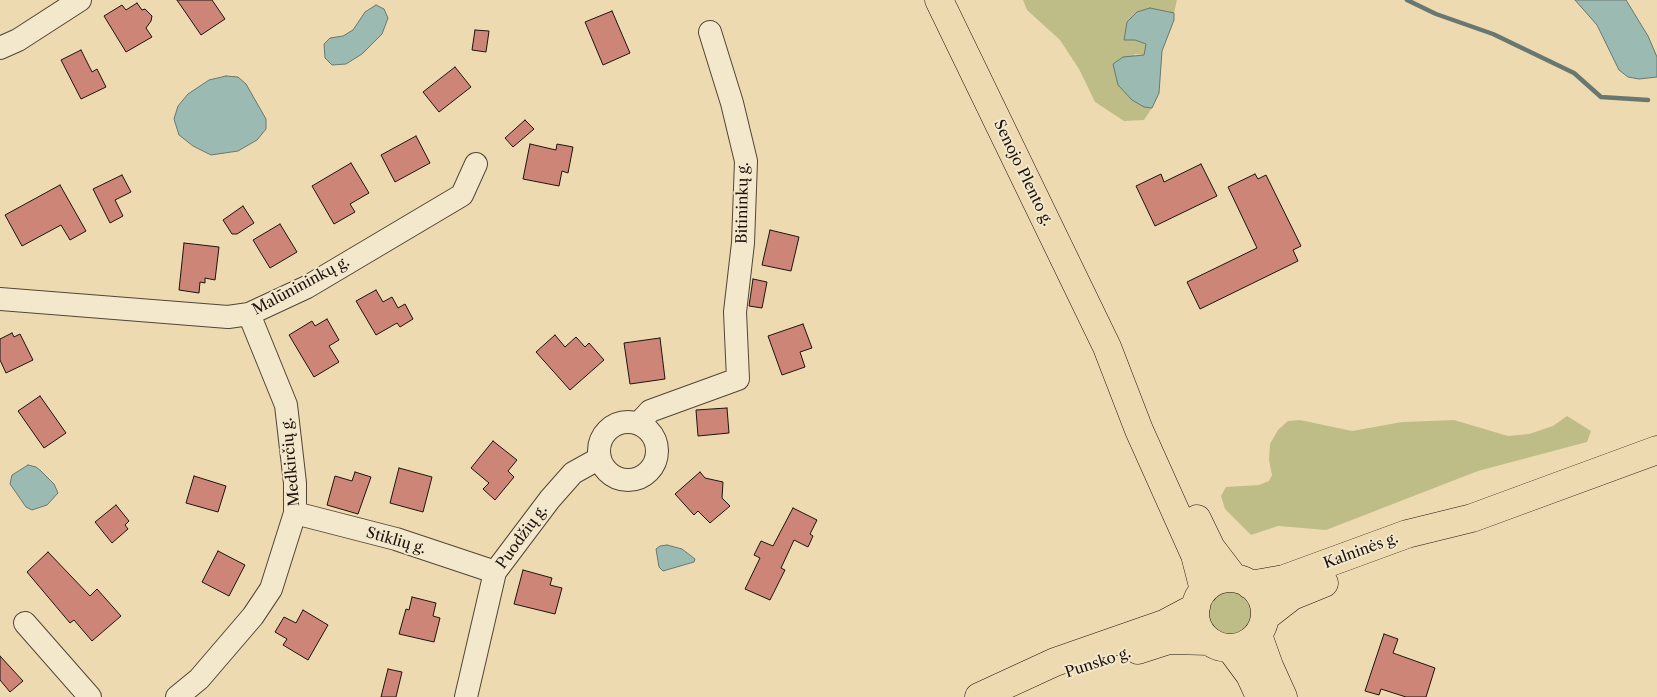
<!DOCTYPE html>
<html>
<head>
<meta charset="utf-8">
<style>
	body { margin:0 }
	canvas { display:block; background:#eddab1 }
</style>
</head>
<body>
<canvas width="1657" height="697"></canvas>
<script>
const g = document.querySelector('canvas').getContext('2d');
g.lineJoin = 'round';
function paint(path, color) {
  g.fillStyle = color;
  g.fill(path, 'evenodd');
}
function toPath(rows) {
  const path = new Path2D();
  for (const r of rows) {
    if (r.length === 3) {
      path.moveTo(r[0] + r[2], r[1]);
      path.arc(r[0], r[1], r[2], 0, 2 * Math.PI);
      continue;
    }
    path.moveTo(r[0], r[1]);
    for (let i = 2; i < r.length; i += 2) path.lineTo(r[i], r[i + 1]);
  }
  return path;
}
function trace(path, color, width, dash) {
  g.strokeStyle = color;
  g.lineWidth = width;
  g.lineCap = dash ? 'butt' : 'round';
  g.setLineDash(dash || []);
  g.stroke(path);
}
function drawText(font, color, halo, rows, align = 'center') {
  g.font = font + ' "Libre Caslon Text",serif';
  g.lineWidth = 4;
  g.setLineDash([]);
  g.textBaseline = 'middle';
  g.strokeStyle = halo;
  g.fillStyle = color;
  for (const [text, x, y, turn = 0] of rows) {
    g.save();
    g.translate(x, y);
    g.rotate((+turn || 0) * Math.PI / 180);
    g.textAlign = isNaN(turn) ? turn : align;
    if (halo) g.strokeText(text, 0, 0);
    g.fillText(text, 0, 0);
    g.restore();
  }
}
const green = toPath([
	[1023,0,1177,0,1174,13,1150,8,1137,12,1127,22,1124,39,1135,40,1146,44,1144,55,1134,54,1144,107,1152,108,1144,120,1124,121,1095,102,1079,69,1060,40,1027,10],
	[1567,416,1591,431,1587,442,1478,471,1326,530,1278,526,1251,535,1225,509,1221,496,1226,487,1259,485,1269,481,1272,475,1269,460,1270,444,1278,430,1288,421,1300,420,1352,431,1402,422,1454,420,1508,436,1529,434,1553,426],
	[1228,588,1238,588,1255,597,1258,605,1255,623,1240,635,1230,638,1219,637,1209,631,1201,616,1210,598]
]);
const water = toPath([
	[1575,0,1626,0,1648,36,1657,57,1657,77,1639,79,1628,77,1619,70,1597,25,1575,0],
	[376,5,384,9,388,18,382,34,362,54,346,64,332,65,325,58,324,44,330,38,343,36,353,30,365,12,376,5],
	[1150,8,1174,13,1174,20,1162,51,1159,93,1152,108,1144,107,1132,100,1118,85,1113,64,1123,57,1144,55,1146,44,1135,40,1124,40,1127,22,1137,12,1150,8],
	[226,76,238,77,246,84,266,119,266,129,257,140,238,151,211,155,193,146,179,135,174,119,178,106,188,94,209,80,226,76],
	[28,465,36,467,41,471,54,484,58,493,47,505,32,510,26,507,10,484,12,475,28,465],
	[667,545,682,549,695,559,694,562,663,571,659,567,656,549,660,546,667,545]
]);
const stream = toPath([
	[1407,0,1436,14,1493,34,1574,73,1601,97,1648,100]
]);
const building = toPath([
	[177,0,212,0,225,19,201,35,177,0],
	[137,3,142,10,145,9,152,16,151,21,146,28,152,37,126,52,104,16,122,5,126,10,137,3],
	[612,11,630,53,603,65,585,22,612,11],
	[475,30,489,31,486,52,472,50,475,30],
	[81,50,92,72,97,69,106,87,81,99,61,60,81,50],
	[455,67,471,87,439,112,423,92,455,67],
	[525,120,534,129,513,147,505,138,525,120],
	[416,136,430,163,395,182,381,155,416,136],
	[530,144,556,150,557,144,573,147,568,173,562,171,559,186,523,179,530,144],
	[351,163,369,193,350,204,355,212,334,224,312,186,351,163],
	[1201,164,1217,196,1155,226,1136,186,1161,174,1164,182,1201,164],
	[1255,174,1258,179,1266,175,1301,246,1293,250,1298,261,1200,309,1187,282,1257,248,1228,187,1255,174],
	[122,175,131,192,115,200,123,216,110,223,93,189,122,175],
	[60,185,86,231,70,240,61,225,22,246,5,215,60,185],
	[243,206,254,223,237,234,232,234,223,220,243,206],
	[280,224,297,252,270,268,253,240,280,224],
	[770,230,799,237,791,271,762,265,770,230],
	[184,243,219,247,215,280,205,278,205,283,200,282,199,293,179,290,184,243],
	[753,279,767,282,762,308,749,306,753,279],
	[376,290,383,302,392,297,398,308,405,304,413,319,400,327,397,323,376,335,356,301,376,290],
	[327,319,339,340,329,346,339,362,314,377,289,335,312,321,315,326,327,319],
	[803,324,812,348,800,352,805,367,782,375,768,336,803,324],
	[12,333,14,337,20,334,33,360,6,373,0,360,0,339,12,333],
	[555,335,565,347,576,337,585,347,589,343,604,360,570,390,536,352,555,335],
	[660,338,665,379,630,384,624,343,660,338],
	[40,396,66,433,44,448,18,411,40,396],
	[727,408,729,433,698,436,696,410,727,408],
	[493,441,517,460,508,471,514,477,495,500,483,489,489,483,471,468,493,441],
	[399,468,432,477,423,512,390,503,399,468],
	[355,472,371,477,358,514,327,505,335,476,352,481,355,472],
	[700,472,705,478,723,482,722,498,730,506,710,523,698,511,694,515,675,494,700,472],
	[194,476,226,486,218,512,186,503,194,476],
	[116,505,129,521,125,525,128,529,112,543,95,522,116,505],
	[793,508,817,520,810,534,813,536,808,547,794,540,781,568,785,570,770,600,745,589,760,558,754,555,761,541,773,546,793,508],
	[218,551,245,565,229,596,202,582,218,551],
	[48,552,90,596,97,589,121,616,92,641,74,620,70,623,27,572,48,552],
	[523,570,552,578,550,585,562,588,555,614,514,604,523,570],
	[412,597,436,603,433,616,440,618,434,642,399,634,406,609,409,610,412,597],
	[303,610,328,625,308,660,283,645,287,639,275,632,284,617,296,623,303,610],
	[1384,634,1398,639,1393,653,1435,668,1426,697,1406,697,1381,689,1379,695,1365,691,1384,634],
	[0,656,23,681,10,692,0,680,0,656],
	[388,669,402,672,396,697,381,697,388,669]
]);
const minor = toPath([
	[0,48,18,40,80,0],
	[0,299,228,317,249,314,307,287,462,195,476,164],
	[628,451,29],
	[639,423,650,411,738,379,735,312,743,243,746,161,732,103,710,32],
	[295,513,396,539,495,572],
	[25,623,90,697],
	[177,697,199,679,253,616,271,589,295,513,295,483,286,405,249,314],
	[466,697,495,572,550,499,573,473,600,458]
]);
const major = toPath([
	[939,0,1107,347,1139,430,1195,555,1204,590],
	[1197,519,1211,548,1234,578],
	[1230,613,35],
	[1250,585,1284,579,1407,534,1472,518,1657,450],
	[1265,617,1292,596,1324,583],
	[1258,635,1269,666,1283,697],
	[1230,648,1250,675,1260,697],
	[1138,650,1169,640,1209,641],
	[979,697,1055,662,1164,624,1196,607]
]);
const streetNames = [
	["Senojo Plento g.",1023,173,64],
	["Bitininkų g.",743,203,-89],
	["Malūnininkų g.",301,286,-28],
	["Medkirčių g.",291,462,-95],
	["Puodžių g.",522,537,-54],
	["Stiklių g.",396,541,16],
	["Kalninės g.",1361,551,-20],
	["Punsko g.",1098,663,-18]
];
paint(green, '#bfbd87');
paint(water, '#9abab2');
trace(water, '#687870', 1);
trace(stream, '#687870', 4.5);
paint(building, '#cc8577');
trace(building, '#1e140d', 1);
trace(minor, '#524636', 24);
trace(major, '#1e140d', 29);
trace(minor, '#f3e7cc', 22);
trace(major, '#eddab1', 28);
drawText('15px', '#1e140d', '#f3e7cc', streetNames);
</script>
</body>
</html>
